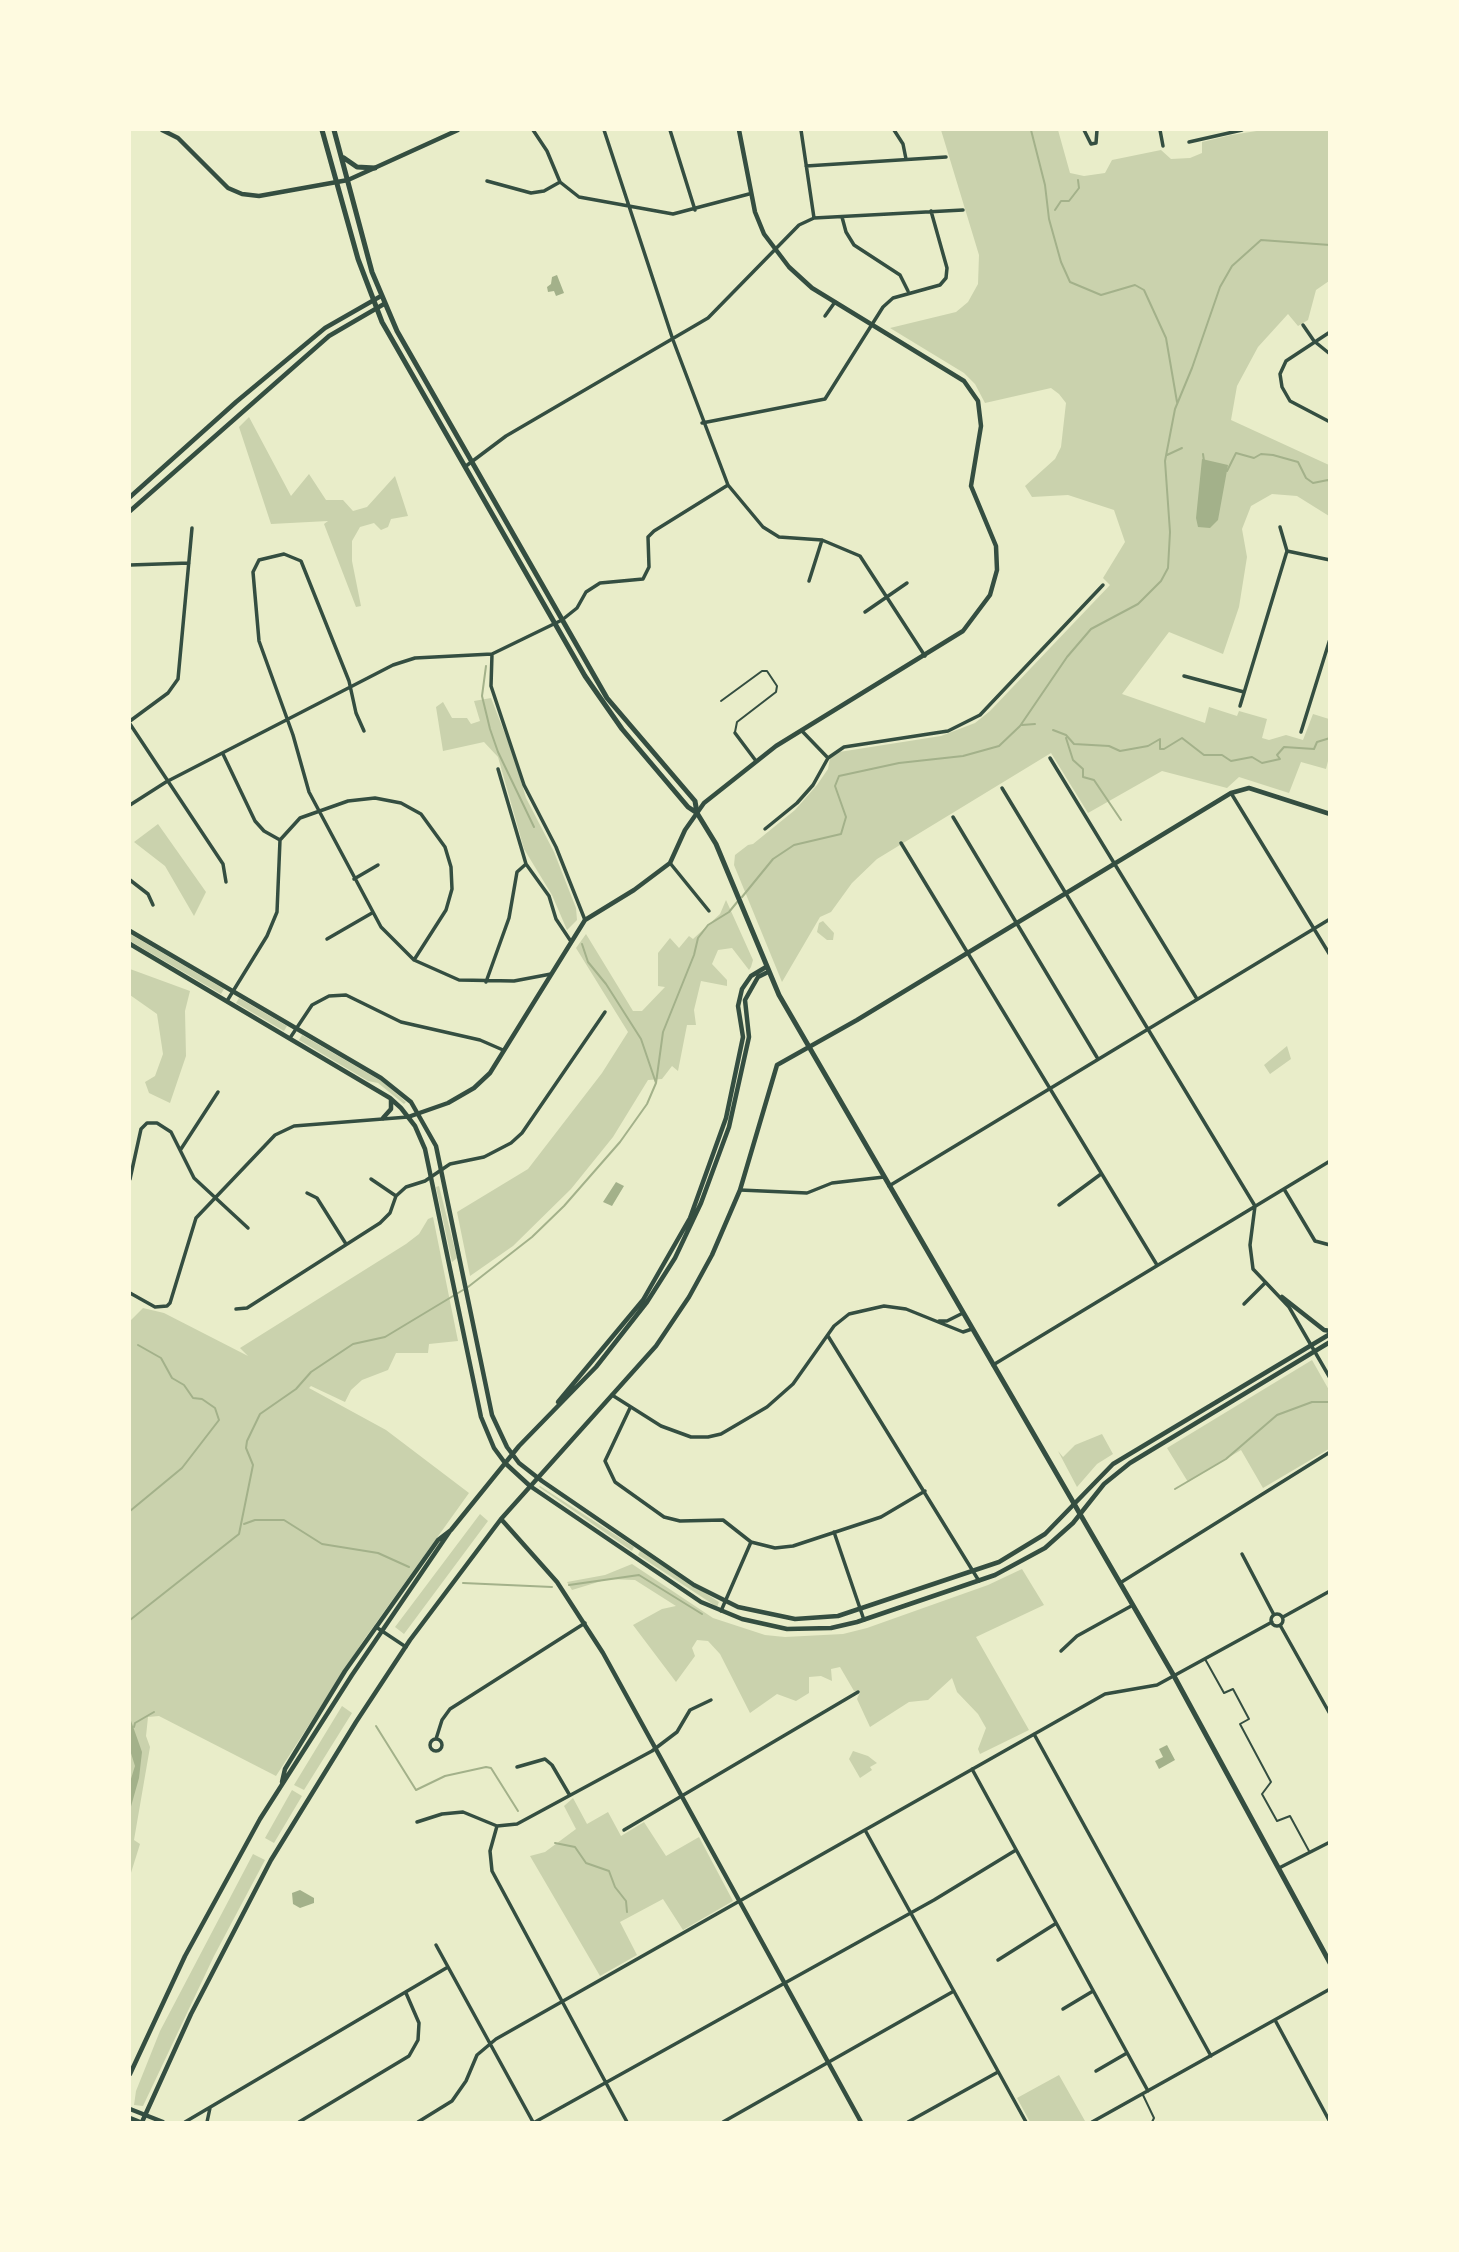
<!DOCTYPE html>
<html>
<head>
<meta charset="utf-8">
<style>
	body { margin:0 }
	#map { position:relative; width:1459px; height:2252px; overflow:hidden; background:#e9edc9; font-family:Quicksand,sans-serif }
	canvas { display:block }
	.frame { position:absolute; inset:0; border:131px solid #fefae0; pointer-events:none }
</style>
</head>
<body>
<div id="map">
<canvas width="1459" height="2252"></canvas>
<div class="frame"></div>
</div>
<script>
const g = document.querySelector('canvas').getContext('2d');
g.lineJoin = 'round';
function paint(path, color) {
  g.fillStyle = color;
  g.fill(path, 'evenodd');
}
function toPath(rows) {
  const path = new Path2D();
  for (const r of rows) {
    if (r.length === 3) {
      path.moveTo(r[0] + r[2], r[1]);
      path.arc(r[0], r[1], r[2], 0, 2 * Math.PI);
      continue;
    }
    path.moveTo(r[0], r[1]);
    for (let i = 2; i < r.length; i += 2) path.lineTo(r[i], r[i + 1]);
  }
  return path;
}
function trace(path, color, width, dash) {
  g.strokeStyle = color;
  g.lineWidth = width;
  g.lineCap = dash ? 'butt' : 'round';
  g.setLineDash(dash || []);
  g.stroke(path);
}
const green = toPath([
	[941,130,1058,130,1070,173,1084,176,1105,173,1112,160,1161,150,1171,159,1190,158,1202,153,1202,142,1231,135,1263,130,1329,130,1329,281,1316,290,1308,320,1298,326,1288,314,1258,347,1237,386,1231,420,1329,465,1329,516,1297,496,1272,494,1251,506,1242,529,1247,557,1239,607,1223,654,1169,632,1122,694,1205,723,1209,707,1237,716,1239,711,1267,719,1262,738,1269,740,1286,735,1303,740,1313,714,1329,719,1329,757,1326,769,1301,762,1289,793,1239,777,1227,788,1162,771,1088,813,1051,753,877,859,852,883,831,912,820,917,782,982,734,865,735,855,748,845,753,844,795,810,817,785,828,769,830,758,839,752,941,736,975,723,990,711,1110,585,1103,578,1125,542,1114,510,1068,495,1032,497,1025,486,1055,459,1061,447,1066,403,1059,394,1051,388,985,403,975,384,964,373,890,328,956,312,968,302,978,284,979,255],
	[249,417,291,496,309,474,326,500,343,500,353,511,367,507,395,476,408,516,391,519,388,527,381,530,374,523,360,527,352,541,352,561,361,606,356,607,324,524,328,521,271,524,239,427],
	[491,698,514,757,526,798,554,852,576,908,577,920,567,930,552,895,524,849,498,757,484,742,443,751,436,707,443,702,452,718,467,718,471,724,480,721,474,701],
	[158,824,206,892,194,916,165,866,134,842],
	[726,900,753,960,751,967,749,970,732,948,718,950,712,964,727,980,727,986,701,981,694,1010,696,1025,687,1025,678,1071,672,1066,662,1079,648,1080,613,1137,571,1189,513,1246,470,1276,457,1212,528,1169,602,1073,628,1032,576,948,586,934,633,1011,642,1011,665,987,658,986,658,953,670,938,679,948,689,936,693,939,720,914],
	[823,921,834,933,833,940,827,940,817,932,819,923],
	[130,934,224,989,221,994,130,941],
	[130,969,190,991,185,1011,186,1056,170,1103,149,1093,145,1082,155,1076,163,1054,157,1014,130,995],
	[239,998,287,1026,284,1031,236,1003],
	[302,1035,383,1082,406,1102,404,1104,378,1083,368,1081,299,1040],
	[1287,1046,1291,1059,1270,1074,1264,1065],
	[439,1186,457,1258,452,1262,436,1187],
	[433,1217,458,1341,429,1344,428,1353,396,1353,388,1370,362,1380,351,1390,345,1402,311,1386,309,1388,386,1430,469,1493,363,1641,276,1776,159,1716,148,1717,146,1736,150,1747,134,1840,140,1844,130,1876,130,1321,143,1308,164,1313,248,1356,240,1348,406,1244,419,1234,428,1219],
	[1312,1360,1329,1390,1329,1449,1263,1488,1241,1450,1188,1482,1167,1448],
	[1102,1434,1113,1454,1097,1464,1077,1487,1058,1451,1063,1457,1075,1445],
	[540,1486,634,1547,632,1551,539,1487],
	[480,1514,488,1521,404,1634,395,1627],
	[640,1551,719,1602,717,1607,638,1555],
	[632,1564,713,1618,765,1635,785,1637,843,1634,867,1628,988,1585,1022,1569,1044,1605,976,1637,1029,1730,980,1754,978,1749,986,1728,978,1714,957,1692,952,1678,928,1700,909,1702,870,1727,857,1699,860,1692,854,1691,840,1667,831,1669,832,1681,821,1676,809,1677,809,1693,796,1701,777,1694,750,1713,720,1654,708,1641,697,1640,692,1648,695,1656,676,1682,633,1625,662,1609,676,1606,635,1580,608,1579,572,1590,567,1582,605,1575],
	[342,1706,352,1713,304,1790,294,1785],
	[853,1751,868,1756,877,1763,870,1767,872,1770,860,1778,849,1759],
	[292,1790,302,1796,274,1843,265,1838],
	[573,1798,587,1824,608,1812,621,1836,644,1822,666,1856,699,1837,733,1901,683,1930,663,1899,620,1922,637,1955,600,1976,530,1856,545,1852,576,1829,564,1806],
	[253,1854,265,1860,214,1956,143,2106,134,2105,136,2091,160,2031],
	[1059,2075,1085,2121,1030,2122,1017,2098]
]);
const water = toPath([
	[557,275,564,293,556,296,554,291,548,292,547,287,551,284,552,277],
	[1202,459,1228,465,1218,520,1210,528,1198,527,1196,518],
	[616,1182,624,1186,612,1206,603,1202],
	[130,1718,142,1752,139,1778,130,1810,130,1782,135,1766,130,1750],
	[1167,1745,1175,1760,1159,1769,1155,1761,1163,1757,1159,1749],
	[300,1890,314,1898,314,1903,300,1908,293,1904,292,1893]
]);
const stream = toPath([
	[1031,130,1045,185,1049,219,1061,262,1070,282,1101,295,1135,285,1144,290,1166,338,1177,402],
	[1055,210,1061,201,1069,201,1079,188,1078,180],
	[1203,454,1204,461],
	[1167,455,1182,448],
	[1227,471,1236,453,1254,458,1261,454,1273,455,1298,462,1306,478,1313,483,1328,480,1330,483],
	[486,666,482,696,490,729,498,752,534,827],
	[1022,725,1035,724],
	[1053,730,1066,735,1074,744,1109,746,1120,751,1148,746,1160,739,1160,749,1164,749,1182,738,1204,755,1222,755,1231,761,1252,757,1262,763,1280,759,1277,755,1284,747,1314,749,1317,742,1330,738],
	[1066,738,1073,760,1083,769,1083,777,1094,780,1121,820],
	[742,897,773,859,794,845,841,834,846,817,835,786,839,776,899,763,963,756,999,746,1020,726,1067,657,1091,629,1138,604,1161,581,1168,568,1170,532,1165,461,1175,409,1192,368,1220,287,1232,266,1261,240,1330,245],
	[582,944,588,962,606,984,641,1039,656,1083],
	[468,1287,532,1237,564,1206,620,1142,647,1104,656,1083,663,1032,694,955,698,938,708,925,729,912,738,901],
	[1175,1489,1226,1459,1277,1415,1312,1402,1330,1402],
	[130,1511,182,1468,219,1420,215,1408,202,1399,193,1398,184,1385,172,1378,161,1358,138,1345],
	[244,1524,255,1520,284,1520,322,1544,378,1553,409,1567],
	[463,1583,552,1587],
	[569,1585,639,1575,702,1614],
	[130,1620,239,1534,253,1465,246,1448,247,1441,260,1414,296,1389,311,1372,353,1344,385,1337,463,1290],
	[376,1726,416,1790,445,1776,486,1767,491,1768,518,1811],
	[134,1727,135,1723,154,1712],
	[555,1843,575,1847,586,1863,609,1871,615,1887,626,1901,627,1912]
]);
const service = toPath([
	[721,701,762,671,767,671,777,686,776,692,737,722,735,732],
	[1205,1659,1224,1693,1233,1689,1249,1719,1240,1724,1271,1782,1262,1794,1277,1821,1290,1816,1309,1851],
	[1143,2095,1154,2118,1152,2122]
]);
const minor = toPath([
	[533,130,547,151,560,182,579,197,673,214,749,194],
	[604,130,673,340,728,485,763,527,779,537,822,540,860,556,925,656],
	[670,130,695,210],
	[801,130,814,218],
	[894,130,903,144,906,159],
	[1084,130,1091,144,1096,143,1097,130],
	[1160,130,1163,146],
	[1189,142,1242,130],
	[806,166,946,157],
	[487,181,531,193,544,191,560,182],
	[842,217,846,232,854,245,900,275,908,291],
	[825,316,835,302],
	[1303,325,1314,341,1330,354],
	[1330,332,1286,361,1280,374,1282,387,1290,401,1330,422],
	[702,423,825,399,883,307,893,298,940,285,946,278,947,268,931,211],
	[466,466,506,436,708,318,799,225,814,218,963,210],
	[1280,527,1287,551,1330,560],
	[130,565,189,563],
	[809,581,822,540],
	[865,612,907,583],
	[492,654,491,686,524,785,556,847,585,920],
	[1184,676,1244,692],
	[1240,706,1287,551],
	[130,721,168,693,178,679,192,528],
	[130,724,223,864,226,882],
	[364,731,356,713,349,681,301,561,284,554,259,560,253,572,259,641,293,735,309,792,381,927,414,960,459,980,514,981,551,974],
	[802,731,828,758],
	[1301,732,1330,639],
	[735,733,756,761],
	[223,754,255,821,264,831,280,840],
	[1050,758,1197,999],
	[498,769,526,864,549,896,556,919,570,940],
	[1002,788,1255,1206,1250,1245,1253,1269,1289,1307,1330,1378],
	[1231,793,1330,955],
	[130,805,166,782,393,665,415,658,492,654,562,620,577,608,586,592,600,583,643,579,649,567,648,537,654,531,728,485],
	[953,817,1098,1059],
	[765,829,797,803,813,785,828,758,844,747,948,731,980,715,1103,585],
	[901,843,1157,1265],
	[670,863,709,911],
	[354,879,378,865],
	[130,880,148,894,153,905],
	[327,939,372,913],
	[486,982,509,918,517,872,526,864],
	[227,1001,267,936,277,912,280,840,300,818,348,801,375,798,401,803,421,814,445,847,451,867,452,889,446,910,414,960],
	[290,1038,312,1005,329,996,346,995,401,1022,480,1040,503,1050],
	[181,1149,218,1092],
	[130,1179,141,1129,147,1123,157,1123,171,1132,194,1178,248,1228],
	[371,1179,396,1196],
	[889,1186,1330,919],
	[1284,1189,1315,1241,1330,1245],
	[740,1190,807,1193,832,1183,884,1177],
	[307,1193,317,1198,346,1244],
	[1059,1205,1101,1174],
	[130,1293,155,1307,167,1306,170,1303,196,1218,275,1135,294,1126,408,1117],
	[1244,1304,1265,1283],
	[236,1309,247,1308,380,1223,390,1213,396,1196,406,1187,425,1181,450,1164,484,1157,511,1143,522,1133,605,1012],
	[939,1321,947,1321,963,1313],
	[828,1336,979,1581],
	[993,1365,1330,1161],
	[612,1395,661,1426,691,1437,708,1437,721,1434,767,1407,793,1384,834,1326,849,1314,884,1306,906,1309,963,1332,972,1329],
	[630,1408,605,1461,615,1482,664,1517,680,1521,723,1520,751,1542,775,1548,793,1546,881,1517,925,1491],
	[834,1532,864,1620],
	[1242,1554,1274,1615],
	[1120,1583,1330,1452],
	[721,1611,751,1542],
	[1277,1620,6],
	[1283,1617,1330,1591],
	[1280,1625,1330,1714],
	[376,1627,406,1647],
	[1061,1651,1077,1636,1133,1605],
	[1034,1734,1211,2056],
	[436,1739,442,1720,450,1709,585,1623],
	[436,1745,6],
	[517,1767,545,1759,552,1765,569,1794],
	[972,1769,1148,2091],
	[417,1822,442,1814,463,1812,497,1826,517,1824,652,1751,677,1732,690,1710,711,1700],
	[497,1826,490,1851,492,1871,627,2122],
	[624,1830,858,1692],
	[865,1830,1026,2122],
	[1279,1868,1330,1842],
	[436,1945,533,2122],
	[998,1960,1055,1924],
	[1063,2009,1093,1991],
	[1275,2020,1330,2122],
	[1096,2071,1127,2053],
	[185,2122,448,1967],
	[207,2122,210,2108],
	[299,2122,409,2056,418,2040,419,2023,406,1993],
	[418,2122,452,2101,466,2081,477,2055,496,2039,1105,1694,1157,1685,1272,1622],
	[535,2122,934,1900,1016,1850],
	[723,2122,954,1991],
	[908,2122,998,2072],
	[1092,2122,1330,1989]
]);
const tertiary = toPath([
	[130,497,236,402,325,328,381,296],
	[130,511,329,336,384,304],
	[408,1117,448,1103,474,1088,490,1073,585,920,634,890,670,863,685,830,704,803,776,746,963,631,990,595,997,570,996,546,971,486,981,426,978,401,964,381,812,288,789,267,764,234,755,212,739,130],
	[501,1519,557,1582,603,1653,861,2122],
	[142,2122,191,2014,271,1860,356,1722,410,1640,501,1519,656,1346,689,1297,712,1255,740,1190,777,1065,857,1020,1231,793,1249,788,1330,814]
]);
const secondary = toPath([
	[162,130,178,138,228,188,242,194,259,196,348,180,458,130],
	[130,931,381,1078,411,1102,436,1146,492,1415,507,1447,519,1463,542,1481,694,1585,738,1607,795,1619,838,1616,999,1562,1045,1534,1113,1464,1330,1334],
	[130,944,390,1098,401,1108,415,1126,425,1149,481,1417,494,1448,505,1463,530,1486,701,1602,742,1619,787,1629,831,1628,857,1622,995,1575,1045,1548,1073,1523,1104,1484,1130,1463,1330,1342],
	[383,1118,391,1109,391,1100],
	[1282,1297,1324,1330,1330,1331],
	[558,1402,643,1300,690,1218,726,1118,743,1037,738,1006,742,989,751,976,766,967],
	[282,1782,285,1769,345,1671,438,1540,451,1530,519,1446,596,1367,647,1302,675,1258,701,1203,729,1127,749,1037,745,1000,758,977,768,972],
	[130,2074,185,1956,260,1819,352,1675,450,1531],
	[130,2109,163,2122],
	[130,2118,140,2122]
]);
const primary = toPath([
	[322,130,358,259,382,322,585,676,622,729,688,807,697,813,716,844,779,995,1174,1676,1330,1963],
	[334,130,372,272,397,331,607,698,695,801,697,813],
	[344,158,357,167,375,168]
]);
paint(green, '#cad2ad');
paint(water, '#a3b18a');
trace(stream, '#a3b18a', 2);
trace(service, '#344e41', 2);
trace(minor, '#344e41', 3.5);
trace(tertiary, '#344e41', 4.5);
trace(secondary, '#344e41', 4.5);
trace(primary, '#344e41', 5);
</script>
</body>
</html>
